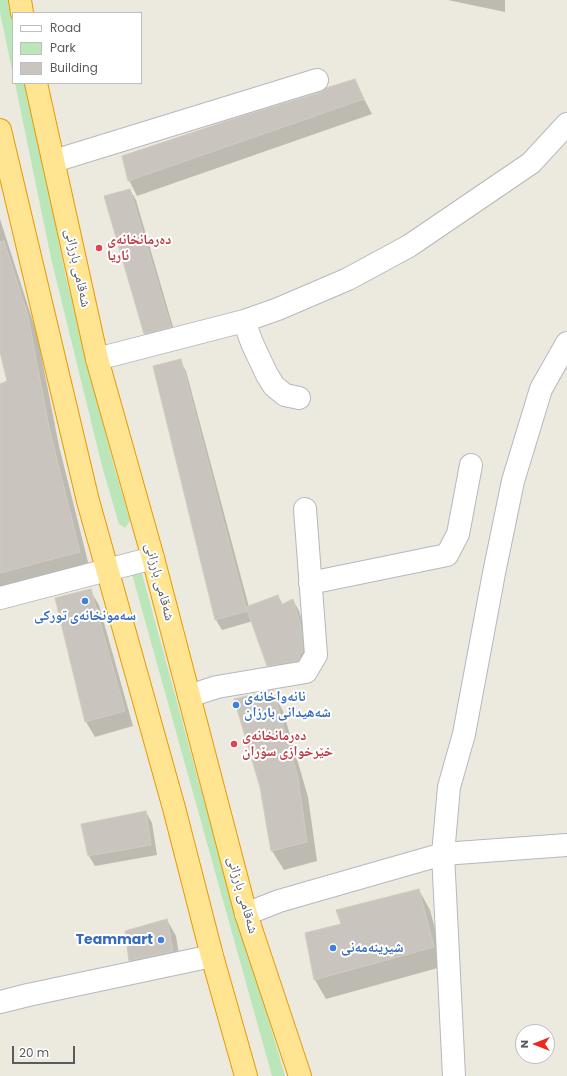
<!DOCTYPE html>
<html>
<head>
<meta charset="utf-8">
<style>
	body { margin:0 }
	#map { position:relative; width:567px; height:1076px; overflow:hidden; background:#ece9de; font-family:Poppins,sans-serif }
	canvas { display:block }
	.legend { position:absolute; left:12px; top:12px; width:130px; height:72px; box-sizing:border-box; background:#fff; border:1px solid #bcbec0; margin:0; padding:5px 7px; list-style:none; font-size:12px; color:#585c61 }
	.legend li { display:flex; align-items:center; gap:8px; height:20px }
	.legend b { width:20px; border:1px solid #bcbec0 }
	.north { position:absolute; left:515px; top:1024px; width:40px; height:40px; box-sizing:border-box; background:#fff; border:1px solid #bcbec0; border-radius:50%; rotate:270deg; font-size:11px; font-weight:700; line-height:16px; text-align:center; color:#585c61 }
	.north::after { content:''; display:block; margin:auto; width:14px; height:18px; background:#f1281f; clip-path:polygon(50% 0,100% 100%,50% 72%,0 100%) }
	.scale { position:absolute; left:12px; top:1046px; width:63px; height:18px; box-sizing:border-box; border:2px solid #585c61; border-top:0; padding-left:5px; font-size:12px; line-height:14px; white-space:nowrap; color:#585c61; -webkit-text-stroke:3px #fff; paint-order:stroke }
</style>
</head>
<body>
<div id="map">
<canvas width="567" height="1076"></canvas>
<ul class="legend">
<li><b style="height:5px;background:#fff"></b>Road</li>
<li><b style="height:11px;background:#bae6b9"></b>Park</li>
<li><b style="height:11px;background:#c9c5be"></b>Building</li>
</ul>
<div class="north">N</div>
<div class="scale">20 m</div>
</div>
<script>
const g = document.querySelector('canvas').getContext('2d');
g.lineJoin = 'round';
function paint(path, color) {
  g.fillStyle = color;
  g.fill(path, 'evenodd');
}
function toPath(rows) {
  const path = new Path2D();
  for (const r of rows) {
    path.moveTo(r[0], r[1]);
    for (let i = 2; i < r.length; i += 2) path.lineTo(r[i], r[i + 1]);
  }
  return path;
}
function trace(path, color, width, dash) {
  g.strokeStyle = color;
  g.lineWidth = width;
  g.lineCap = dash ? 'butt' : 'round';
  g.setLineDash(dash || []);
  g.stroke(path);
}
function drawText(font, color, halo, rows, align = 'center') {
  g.font = font + ' Poppins,"Noto Naskh Arabic",sans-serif';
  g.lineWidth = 4;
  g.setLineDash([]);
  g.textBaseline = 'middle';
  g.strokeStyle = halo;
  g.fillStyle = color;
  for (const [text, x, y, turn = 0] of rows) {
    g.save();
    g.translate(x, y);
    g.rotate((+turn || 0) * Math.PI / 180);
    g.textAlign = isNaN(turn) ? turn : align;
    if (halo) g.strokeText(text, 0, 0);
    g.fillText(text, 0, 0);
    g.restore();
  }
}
const green = toPath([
	[0,0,9,0,13,18,13,75,0,12],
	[15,83,27,83,66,278,113,463,130,521,125,528,119,524,102,466,51,258],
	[141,570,199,783,285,1076,272,1076,132,574]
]);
const shadow = toPath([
	[448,0,505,0,505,12],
	[354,80,372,114,137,196,129,180,321,93],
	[130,190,136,200,176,337,151,344,145,334],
	[0,219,37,334,59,446,90,570,0,594,0,385,8,382,0,347],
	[180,361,186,371,249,607,278,596,283,605,293,600,299,611,307,638,304,665,274,676,268,665,253,621,222,630,216,620],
	[90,590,99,605,133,726,95,737,86,722],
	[272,691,283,711,308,797,317,861,284,870,272,851,261,787],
	[146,812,152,823,157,855,95,866,89,856],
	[419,890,430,910,445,966,326,999,315,980,342,924],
	[167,920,176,936,181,967,139,976,130,960]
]);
const building = toPath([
	[355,79,364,99,128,181,122,156,236,118,321,92,326,88,355,79],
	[130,189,171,327,144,334,104,196,130,189],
	[4,241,28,316,49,427,80,552,0,573,0,384,7,381,0,352,0,242,4,241],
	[181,359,247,611,215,620,153,366,181,359],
	[91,589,125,711,85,722,55,598,91,589],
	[278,595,281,605,293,599,301,627,303,652,299,654,300,657,298,661,267,666,246,607,278,595],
	[273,690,298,777,307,842,271,851,260,787,234,699,273,690],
	[146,811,151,845,88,856,81,824,146,811],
	[419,889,434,947,314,980,305,933,341,924,336,910,419,889],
	[167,919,173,951,129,961,125,931,167,919]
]);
const minor = toPath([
	[54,161,317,80],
	[244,321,252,343,267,375,274,386,285,395,299,398],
	[97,359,244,321,278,309,348,279,409,246,531,163,567,124],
	[310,583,447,555,458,534,471,465],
	[0,598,153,558],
	[189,696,217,687,306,672,316,655,305,509],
	[246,914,279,901,443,854,567,845],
	[0,1002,28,995,212,956],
	[454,1076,443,854,449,787,464,734,494,573,513,481,541,389,567,343]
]);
const trunk = toPath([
	[20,0,22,13],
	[36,83,97,359,153,558,246,914,300,1076],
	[0,130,88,501,174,808,212,956,246,1076]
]);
const markers = [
	[99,248,4,"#e0444e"],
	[85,601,4,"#3f7fe0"],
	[236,705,4,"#3f7fe0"],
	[234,744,4,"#e0444e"],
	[161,940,4,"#3f7fe0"],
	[333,948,4,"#3f7fe0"]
];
const healthNames = [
	["دەرمانخانەی",107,240],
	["ئاریا",107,256],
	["دەرمانخانەی",242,736],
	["خێرخوازی سۆران",242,752]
];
const streetNames = [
	["شەقامی بارزانی",77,268,78],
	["شەقامی بارزانی",159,582,75],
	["شەقامی بارزانی",242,895,74]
];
const shopNames = [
	["سەمونخانەی تورکی",85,616,"center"],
	["نانەواخانەی",244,697],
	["شەهیدانی بارزان",244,713],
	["Teammart",153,940,"right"],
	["شیرینەمەنی",341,948]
];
paint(green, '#bae6b9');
paint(shadow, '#0003');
paint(building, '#c9c5be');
trace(building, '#d1cabd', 1);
trace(minor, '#b5b8bd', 24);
trace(trunk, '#ea9900', 24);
trace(minor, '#fff', 22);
trace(trunk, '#ffe491', 22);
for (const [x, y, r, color] of markers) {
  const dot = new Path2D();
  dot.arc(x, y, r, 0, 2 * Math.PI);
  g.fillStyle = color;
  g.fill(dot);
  trace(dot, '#fff', 1.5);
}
drawText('bold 14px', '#be3a42', '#fff', healthNames, 'left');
drawText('14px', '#585c61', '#fff', streetNames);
drawText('bold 14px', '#366cbe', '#fff', shopNames, 'left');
</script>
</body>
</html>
